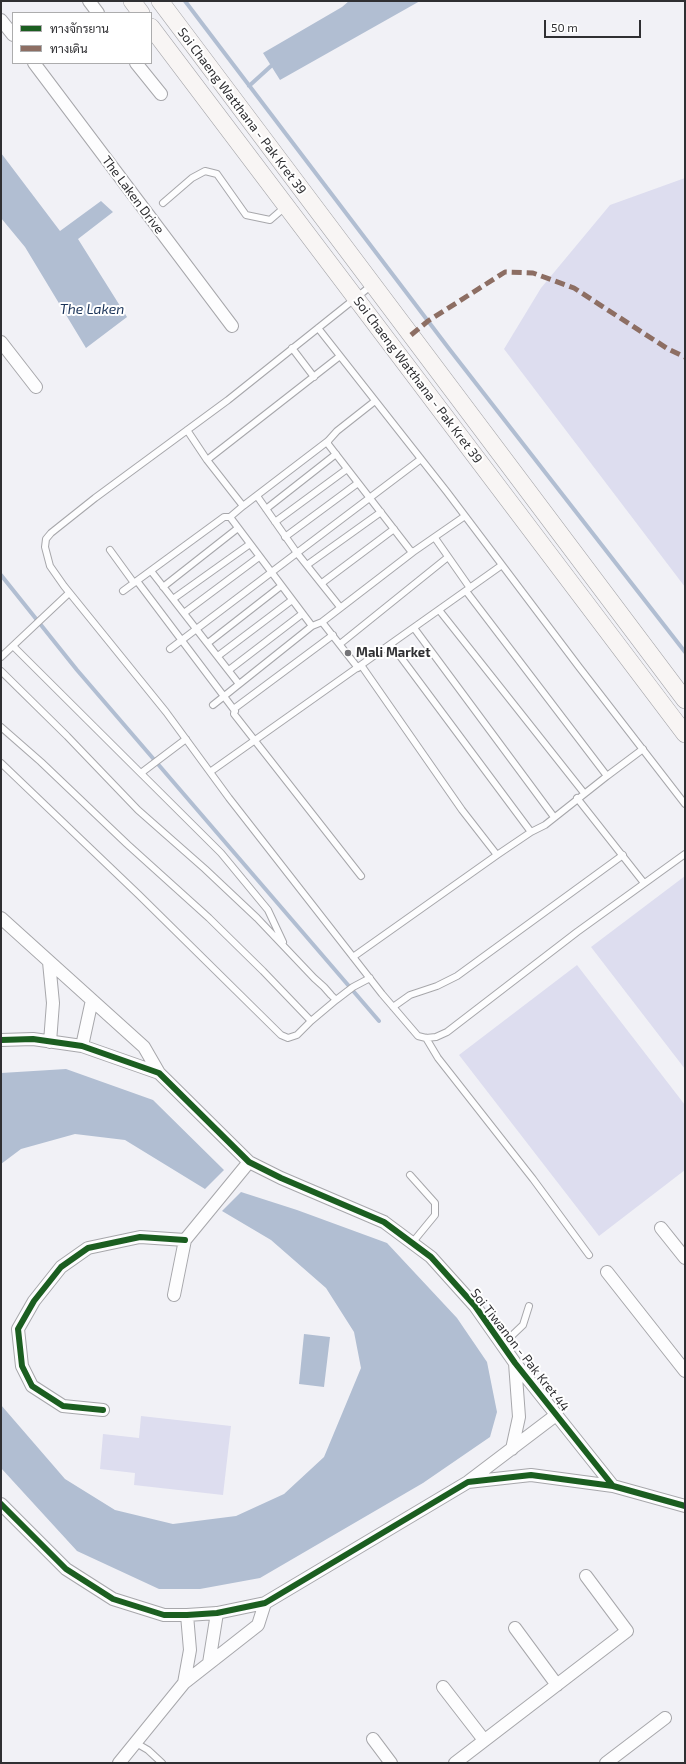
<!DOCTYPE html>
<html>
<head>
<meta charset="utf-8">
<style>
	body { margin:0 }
	#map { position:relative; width:686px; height:1764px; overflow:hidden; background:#f1f1f6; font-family:"Exo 2",Sarabun,sans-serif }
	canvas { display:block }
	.frame { position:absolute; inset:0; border:2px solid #2f2f32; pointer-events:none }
	.legend { position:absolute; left:12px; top:12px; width:140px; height:52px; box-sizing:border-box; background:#fff; border:1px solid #acacad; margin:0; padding:5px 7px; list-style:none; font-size:12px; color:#2f2f32 }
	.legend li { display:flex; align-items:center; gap:8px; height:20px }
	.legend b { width:20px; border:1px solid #acacad }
	.scale { position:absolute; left:544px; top:20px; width:97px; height:18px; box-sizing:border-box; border:2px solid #2f2f32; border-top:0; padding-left:5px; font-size:12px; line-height:14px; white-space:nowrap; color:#2f2f32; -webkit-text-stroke:3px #fff; paint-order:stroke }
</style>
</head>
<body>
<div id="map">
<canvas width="686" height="1764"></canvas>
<div class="frame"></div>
<ul class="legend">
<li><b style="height:5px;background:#1b5e20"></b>ทางจักรยาน</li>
<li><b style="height:5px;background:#8d6e63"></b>ทางเดิน</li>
</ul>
<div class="scale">50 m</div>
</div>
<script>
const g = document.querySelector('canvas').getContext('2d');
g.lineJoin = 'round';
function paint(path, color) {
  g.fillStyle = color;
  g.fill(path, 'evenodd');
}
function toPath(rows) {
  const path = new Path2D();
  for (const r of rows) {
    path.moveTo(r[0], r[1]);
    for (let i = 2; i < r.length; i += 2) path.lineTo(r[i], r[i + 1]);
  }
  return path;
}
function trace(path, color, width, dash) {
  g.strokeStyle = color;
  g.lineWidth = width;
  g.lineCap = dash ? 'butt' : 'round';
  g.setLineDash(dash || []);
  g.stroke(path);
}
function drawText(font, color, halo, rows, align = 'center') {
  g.font = font + ' "Exo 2",sans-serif';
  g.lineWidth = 4;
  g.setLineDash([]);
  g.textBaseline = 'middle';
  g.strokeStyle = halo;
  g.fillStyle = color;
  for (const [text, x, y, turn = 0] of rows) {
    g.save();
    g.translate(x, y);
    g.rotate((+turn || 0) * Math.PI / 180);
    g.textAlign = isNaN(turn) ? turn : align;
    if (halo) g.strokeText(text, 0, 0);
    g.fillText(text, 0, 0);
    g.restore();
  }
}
const green = toPath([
	[685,178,685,587,504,349,541,288,610,205],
	[685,876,685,1069,591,947],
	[577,965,685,1105,685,1170,599,1236,459,1055],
	[141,1416,231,1426,223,1495,134,1485,135,1473,100,1469,103,1434,139,1438]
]);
const water = toPath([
	[349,1,420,1,280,80,263,53,342,7],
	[1,153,60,231,101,201,113,212,78,239,127,317,86,348,25,247,1,218],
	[66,1069,153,1100,224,1170,205,1189,125,1140,75,1134,21,1149,1,1164,1,1073],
	[241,1192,297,1210,387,1243,457,1318,487,1362,497,1412,490,1437,423,1483,260,1578,200,1589,159,1589,77,1551,1,1468,1,1405,65,1479,115,1510,173,1524,236,1516,284,1494,324,1457,361,1368,354,1332,326,1288,271,1240,222,1211],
	[304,1334,330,1337,324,1387,299,1384]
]);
const stream = toPath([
	[185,1,450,350,685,652],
	[249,86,271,66],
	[1,575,77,670,379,1021]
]);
const lane = toPath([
	[163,203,192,178,205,171,217,174,246,215,270,220,285,207],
	[372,285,228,400,95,498,51,533,46,539,45,547,50,566,64,586,166,712,229,798,382,994,418,1036,426,1038,436,1037,447,1032,577,932,685,854],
	[318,328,447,492,579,667,685,804],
	[292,348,314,377],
	[187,430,207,460,243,506],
	[328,441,328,444,410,550,413,552],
	[207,460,340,356],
	[257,496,297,553,340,607],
	[266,509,336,454],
	[230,517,312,626],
	[275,522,347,469],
	[285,537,358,483],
	[435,538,470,588],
	[110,550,134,583],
	[307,565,381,512],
	[151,571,239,684],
	[137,581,235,711],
	[322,583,394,529],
	[163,587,238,528],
	[123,591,224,517,230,517,243,506,328,441,337,431,375,401],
	[466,591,607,776,643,749],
	[173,599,250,544],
	[439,610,584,793],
	[184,613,259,557],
	[322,622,358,668],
	[414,628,554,817],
	[333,635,235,708,234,714,361,876],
	[208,643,281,586],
	[340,644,448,557],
	[391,644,531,832],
	[13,646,221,853,268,910,283,942],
	[170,649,421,459],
	[218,656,292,600],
	[1,657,69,593],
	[361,665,462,810,497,855,531,832,545,825,607,776],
	[229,670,302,614],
	[1,671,67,736,138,810,205,869,257,918,314,978,324,987,331,995,336,1000,353,987,370,978],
	[213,705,312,626,322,622,413,552,465,516],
	[1,727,41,762,127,844,209,918,263,971,311,1021,336,1000],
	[1,763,139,895,281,1035,288,1038,297,1035,311,1021],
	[210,772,502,565],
	[141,773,186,739],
	[577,798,644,883],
	[353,957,497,855],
	[393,1007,410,995,437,986,457,976,623,855],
	[426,1038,438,1058,533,1179,589,1255],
	[410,1175,435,1203,435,1215,412,1243],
	[502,1345,523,1325,529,1306],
	[136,1743,148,1750,162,1763]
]);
const street = toPath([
	[89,1,98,13],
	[1,20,13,35],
	[34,63,232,326],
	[136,63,161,94],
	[1,342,36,387],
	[1,918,144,1047,159,1073],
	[49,962,53,1003,50,1042],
	[1,1040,33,1039,82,1046,159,1073,249,1162,281,1178,384,1222,431,1257,475,1306,515,1363,613,1486,685,1506],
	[82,1046,92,1000],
	[661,1228,685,1258],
	[607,1272,685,1371],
	[174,1295,185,1240,249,1162],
	[103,1410,63,1406,32,1386,22,1366,18,1329,34,1301,61,1267,88,1248,140,1237,185,1240],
	[512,1449,519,1417,515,1363],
	[469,1481,556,1415],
	[1,1504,66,1569,113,1599,164,1615,187,1615,217,1613,265,1603,468,1482,531,1475,613,1486],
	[515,1628,557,1685],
	[209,1663,217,1613],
	[184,1683,190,1650,187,1615],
	[443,1687,484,1740],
	[373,1739,391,1763],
	[119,1763,184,1683,258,1625,265,1603],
	[455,1763,627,1631,586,1576],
	[606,1763,665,1718]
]);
const secondary = toPath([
	[132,1,141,13],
	[160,1,685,700],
	[151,27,685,734]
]);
const quiet = toPath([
	[411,335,428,321,505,272,533,273,574,288,668,349,685,357]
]);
const cycleway = toPath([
	[1,1040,33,1039,82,1046,159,1073,249,1162,281,1178,384,1222,431,1257,475,1306,515,1363,613,1486,685,1506],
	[103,1410,63,1406,32,1386,22,1366,18,1329,34,1301,61,1267,88,1248,140,1237,185,1240],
	[1,1504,66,1569,113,1599,164,1615,187,1615,217,1613,265,1603,468,1482,531,1475,613,1486]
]);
const markers = [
	[348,653,4,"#737377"]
];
const streetNames = [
	["Soi Chaeng Watthana - Pak Kret 39",242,111,53],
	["The Laken Drive",133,195,53],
	["Soi Chaeng Watthana - Pak Kret 39",418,380,53],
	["Soi Tiwanon - Pak Kret 44",520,1350,52]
];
const poiNames = [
	["Mali Market",356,653]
];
const waterNames = [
	["The Laken",92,309]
];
paint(green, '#ddddef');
paint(water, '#b1bed2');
trace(stream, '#b1bed2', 4);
trace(lane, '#a7a7ab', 8);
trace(street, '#a7a7ab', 14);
trace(secondary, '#a7a7ab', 18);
trace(lane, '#fdfdfe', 6);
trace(street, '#fdfdfe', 12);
trace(secondary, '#f8f5f4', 17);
trace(quiet, '#8d6e63', 5, [10, 5]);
trace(cycleway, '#1b5e20', 6);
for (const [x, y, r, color] of markers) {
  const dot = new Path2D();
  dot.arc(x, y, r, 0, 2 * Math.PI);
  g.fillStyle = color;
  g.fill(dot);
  trace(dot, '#fff', 1.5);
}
drawText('13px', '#2f2f32', '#fff', streetNames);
drawText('bold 13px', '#2f2f32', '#fff', poiNames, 'left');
drawText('italic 14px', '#1b3459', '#fff', waterNames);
</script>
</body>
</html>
